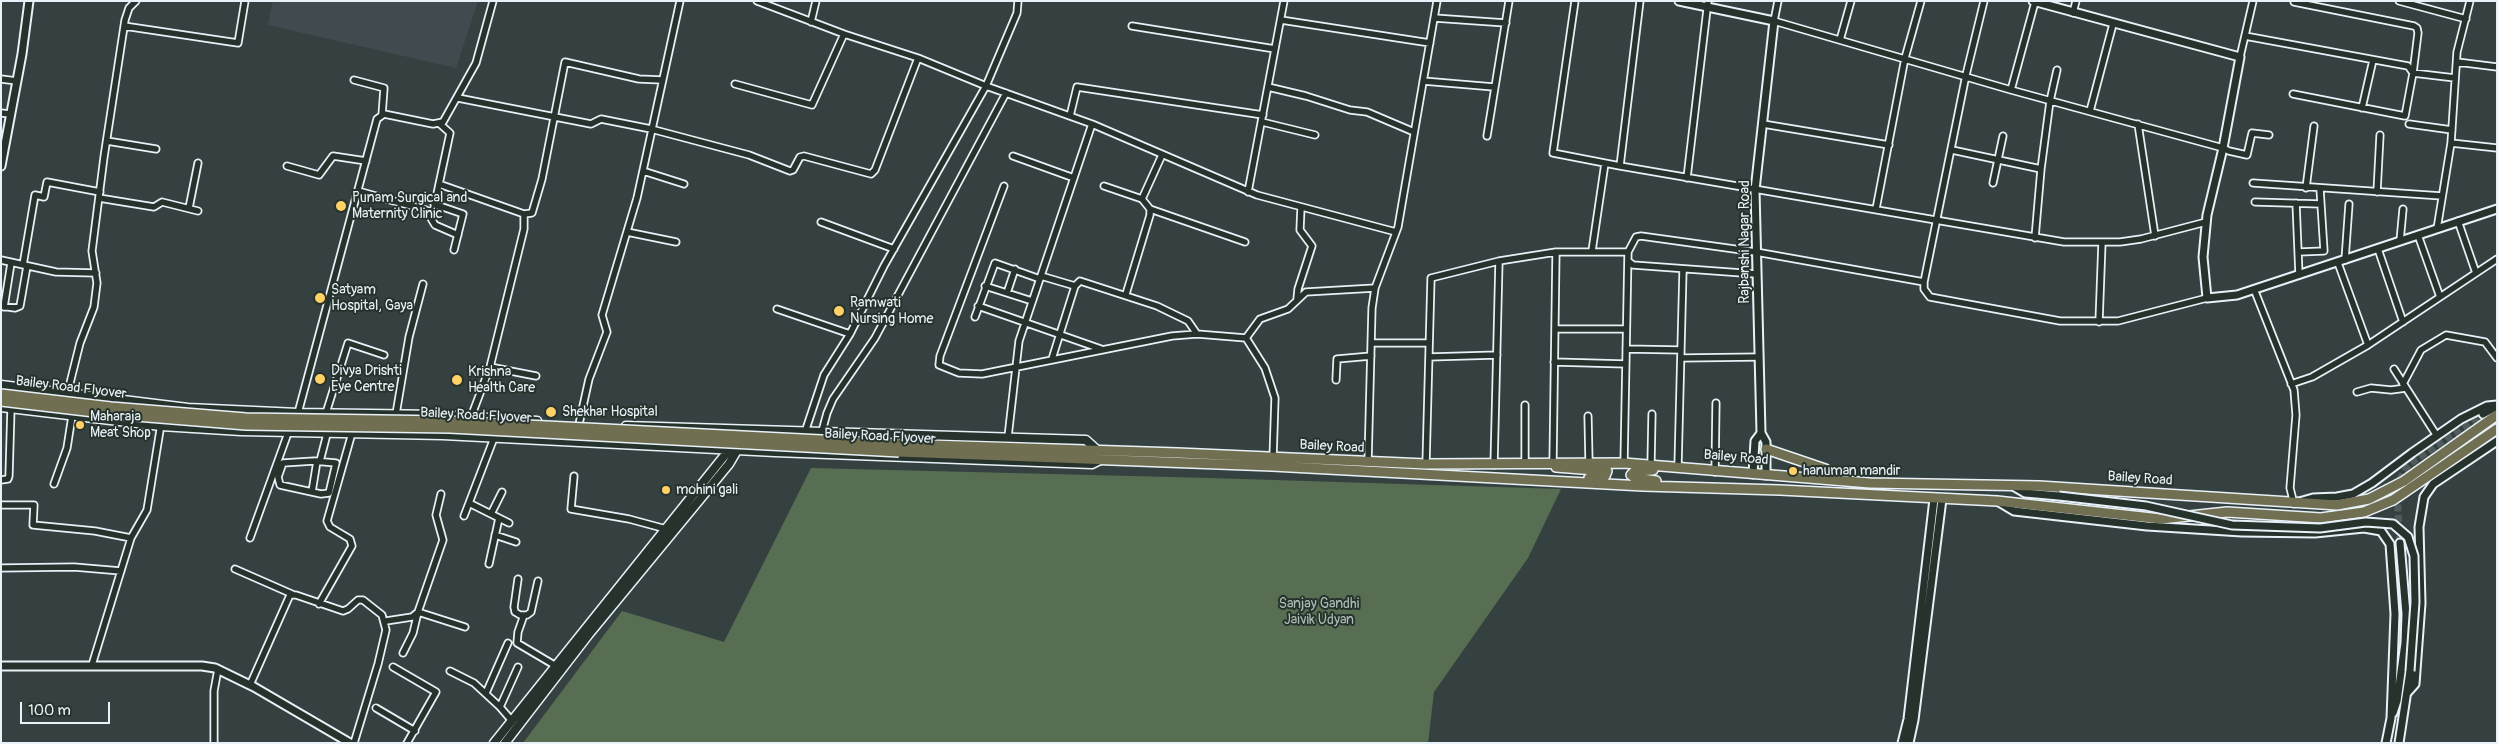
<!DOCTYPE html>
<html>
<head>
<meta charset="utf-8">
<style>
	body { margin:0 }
	#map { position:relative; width:2498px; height:744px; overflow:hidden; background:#354140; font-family:Pangolin,sans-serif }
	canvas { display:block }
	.frame { position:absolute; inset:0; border:2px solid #e8f1f8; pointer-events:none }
	.scale { position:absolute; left:20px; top:702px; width:90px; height:22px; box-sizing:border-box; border:2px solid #e8f1f8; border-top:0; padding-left:6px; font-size:15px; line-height:18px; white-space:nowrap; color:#e8f1f8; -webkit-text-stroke:4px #26332d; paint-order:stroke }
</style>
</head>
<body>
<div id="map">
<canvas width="2498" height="744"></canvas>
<div class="frame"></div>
<div class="scale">100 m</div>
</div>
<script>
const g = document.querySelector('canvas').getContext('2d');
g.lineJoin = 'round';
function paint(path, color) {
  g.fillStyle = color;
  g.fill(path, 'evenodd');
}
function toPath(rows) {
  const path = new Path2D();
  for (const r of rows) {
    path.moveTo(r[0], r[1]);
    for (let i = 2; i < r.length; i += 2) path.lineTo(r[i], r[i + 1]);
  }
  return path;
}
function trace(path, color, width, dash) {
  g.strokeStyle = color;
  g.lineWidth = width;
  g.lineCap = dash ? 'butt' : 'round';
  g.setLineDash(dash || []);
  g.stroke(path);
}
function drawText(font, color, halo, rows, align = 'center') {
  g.font = font + ' Pangolin,sans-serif';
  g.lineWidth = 4;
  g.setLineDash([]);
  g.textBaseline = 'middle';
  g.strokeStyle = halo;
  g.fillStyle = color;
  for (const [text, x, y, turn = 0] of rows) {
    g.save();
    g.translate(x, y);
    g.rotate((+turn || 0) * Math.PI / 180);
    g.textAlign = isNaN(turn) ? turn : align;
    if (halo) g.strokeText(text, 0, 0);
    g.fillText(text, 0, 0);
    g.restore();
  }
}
const built = toPath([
	[273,1,478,1,456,68,268,25]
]);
const green = toPath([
	[811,468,1211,478,1561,489,1528,558,1434,692,1428,743,523,743,622,611,724,642]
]);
const tertiaryTunnel = toPath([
	[2400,543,2397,494,2401,477,2408,465,2483,414]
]);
const minor = toPath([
	[757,1,844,34,918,58,986,86,1092,124,1257,195,1396,232],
	[1575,1,1553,153,1620,166],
	[1640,1,1620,166,2064,242,2120,242,2141,239,2206,222],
	[1778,1,1774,21,2011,90,2223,148,2229,151,2247,155,2252,133,2269,135],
	[2399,1,2466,19],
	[2073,13,2076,1],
	[1434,18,1506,23],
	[1281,20,1430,43],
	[811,22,816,1],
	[124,26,238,43,245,1],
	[1132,26,1275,49],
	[2245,36,2408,66,2413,73,2455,78],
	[1840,40,1851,1],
	[2240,57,2253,1],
	[2457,62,2497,67],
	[1,79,17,81],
	[354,80,384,88,382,115],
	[1423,81,1494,87],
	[735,84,812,105,844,34],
	[1268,87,1306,96,1350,110,1367,112,1414,132],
	[2011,90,2035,2],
	[2293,94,2405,116,2413,73,2418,33,2417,28,2414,26,2294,2],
	[458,98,591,124,601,119,651,129,749,155,790,171,793,170,800,157,804,156,871,174,875,170,918,58],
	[2362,108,2373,60],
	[2090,111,2113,24],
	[1,113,10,114],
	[1070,116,1077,87,1263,115],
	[1262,122,1315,135],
	[1763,124,1889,145],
	[2138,124,2155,236],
	[2409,124,2452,130],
	[1487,136,1509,1],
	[107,141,156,149],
	[2451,143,2497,148],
	[1952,150,2041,169],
	[1013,156,1074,178],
	[287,166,319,175,333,156,366,161],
	[643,171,684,184],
	[1687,178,1708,1],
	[1993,183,2003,136],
	[2253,183,2442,196],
	[439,184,524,214,524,229,490,367,471,417],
	[1004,186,940,356,939,365,959,373,982,374,1172,336,1197,334,1246,338,1265,368,1275,398,1273,458],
	[1104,186,1142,199,1162,155],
	[2306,188,2314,126],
	[358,191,426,210,435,225,458,235],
	[1248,192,1284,1],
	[2377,192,2380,135],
	[99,198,154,207,162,202,198,211],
	[2255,202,2321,204],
	[2296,203,2299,275],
	[434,204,463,214,454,250],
	[189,208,198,163],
	[1150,209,1245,242],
	[1876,209,1905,58,1921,1],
	[524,214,532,213,542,179,565,62,639,79,662,80],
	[432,217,450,133,440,124],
	[2458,221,2476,273],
	[821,222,894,249],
	[2437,229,2451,143,2457,52,2470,1],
	[627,232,676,242],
	[2418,235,2440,297],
	[2035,238,2041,169,2050,101,2057,70],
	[2400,241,2403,209],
	[2378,249,2403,322],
	[1592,251,1605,163],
	[2299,252,2324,251,2320,189],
	[1,260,56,272,96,273],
	[2345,260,2349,204],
	[1628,261,1633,265,1756,274],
	[2338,263,2368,345],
	[23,265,35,195,44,197,47,182,100,192],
	[1041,276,1075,286],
	[1924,282,1966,75,1984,1],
	[985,286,1032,301],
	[2254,289,2294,390,2296,415,2290,488,2294,504],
	[1007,293,1015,269],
	[1126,294,1150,215,1150,209,1142,199],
	[1297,299,1298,289,1312,246,1300,230,1301,207],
	[1,306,15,308,20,306,27,266],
	[978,306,1101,349],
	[4,307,11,263],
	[777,309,850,334],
	[975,317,995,263,1040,279],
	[2099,322,2102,242],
	[1555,329,1626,329],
	[1246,338,1260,319,1288,309,1306,292,1375,288],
	[1371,343,1429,343],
	[1626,349,1681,350],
	[1429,357,1497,355],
	[1681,358,1759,357],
	[1052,359,1075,286,1080,281,1157,306,1188,321,1197,334],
	[1554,362,1626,364],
	[490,367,536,376],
	[2394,369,2437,436],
	[1336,380,1337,359,1371,356],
	[2291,384,2312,377,2368,345,2497,259],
	[2403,384,2421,350,2446,335,2485,342,2497,358],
	[2357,392,2371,388,2391,390,2406,388],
	[67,395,80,343,94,307,97,283,92,251,104,157,125,20,129,8,136,1],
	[298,413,377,119,384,114,433,124,443,122,476,63,493,1],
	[326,413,348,343,384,355],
	[396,414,409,337,423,284],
	[1588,416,1589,462],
	[579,424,589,379,607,332,602,315,637,198,680,1],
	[805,432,824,375,850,334,884,266,986,86,1017,13,1018,1],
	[821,435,827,413,833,399,875,338,1006,93],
	[1008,437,1019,341,1092,124],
	[314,461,336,463,329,493,321,494,280,485,278,477,283,463,314,461],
	[320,461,327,434],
	[1368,462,1372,308,1375,288,1398,227,1437,1],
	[1525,462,1525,405],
	[1553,462,1556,252],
	[1624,463,1628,252,1636,237,1641,236,1756,252,1924,282,1924,289,1930,297,2060,321,2118,321,2207,298],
	[1426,464,1431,278,1499,261,1556,252,1628,252],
	[1651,464,1652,414],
	[1494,465,1499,261],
	[1678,466,1683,270],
	[1715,472,1716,403],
	[574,476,571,509,629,519,666,529],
	[1,480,8,479,9,476,11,408],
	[54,484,67,448,72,416],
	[312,492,317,461],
	[469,503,509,523],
	[1,505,34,505,33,525,95,531,131,538,92,665],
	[491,514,502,492],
	[464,516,494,438],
	[495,535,516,542],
	[131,538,147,510,161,424],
	[250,538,288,433],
	[489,564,499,518],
	[1,568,74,567,121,571],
	[235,569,292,594],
	[518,579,514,607,515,612,520,615,527,615,531,612,538,581],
	[319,604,352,546,350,539,330,527,327,521,352,433],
	[524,615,518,632,517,643,556,666],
	[386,621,412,617,418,612,443,540,436,515,441,494],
	[403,653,413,633,418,612,465,627],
	[393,667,436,692,407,743],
	[450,671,474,683,500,707,512,721],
	[250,685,290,595,296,595,343,611,348,609,358,600,363,600,382,615,386,630,378,664,354,743],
	[486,693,508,643],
	[500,707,518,667],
	[376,708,415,731],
	[214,743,214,691,218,669]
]);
const tertiary = toPath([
	[1679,1,1774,21,1755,190,1761,433,1766,442,1766,475],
	[2033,1,2240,57,2223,148,2207,215,2203,257,2207,298,2237,295,2497,209],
	[1,166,22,54,29,1],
	[2483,414,2496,407],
	[1753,474,1755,441,1761,433],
	[2013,486,2025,493,2059,496],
	[1999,502,2014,511,2147,526,2242,532,2315,533,2364,528,2381,531,2390,544,2395,614,2391,718,2386,743],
	[2299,502,2313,498,2337,497,2353,494,2372,483,2412,453,2461,419,2487,406,2497,405],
	[1,666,202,666,215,668,254,687,350,743],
	[2407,693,2415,684,2421,603,2419,527,2424,497,2433,484,2497,441],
	[2393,713,2397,701,2405,643,2406,614,2400,543],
	[1902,743,1908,719,1934,499],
	[1909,743,1914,720,1942,499],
	[2399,743,2410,671]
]);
const secondary = toPath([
	[1,385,188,408,298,413,440,415,537,421],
	[1,407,161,426,241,431,443,435,775,452,1092,464,1100,460],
	[626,426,1086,440,1097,450],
	[494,743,729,450,730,446],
	[505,743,589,634,729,464,739,447]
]);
const trunk = toPath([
	[900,444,1178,453,1426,464,1624,463,1870,483,2039,486,2337,505,2369,499,2404,481,2497,415],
	[1766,449,1825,469,1839,479],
	[899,452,1272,466,1643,486,1780,490,1997,501,2161,519,2227,512,2321,518,2364,512,2393,500,2497,429],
	[1556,467,1607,471,1605,476,1589,478],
	[1653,470,1635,471,1631,475,1635,478,1656,481]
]);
const tertiaryBridge = toPath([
	[2059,496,2146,506,2232,525,2320,528,2366,522,2393,524,2408,537,2414,556,2415,602,2410,671]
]);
const trunkBridge = toPath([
	[1,394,111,407,246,418,448,421,900,444],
	[1,401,111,414,246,425,450,428,899,452]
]);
const markers = [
	[341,206,6,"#ffd166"],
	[320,298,6,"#ffd166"],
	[839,311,6,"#ffd166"],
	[320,379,6,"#ffd166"],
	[457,380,6,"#ffd166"],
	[551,412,6,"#ffd166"],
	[80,425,5,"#ffd166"],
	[1793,471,5,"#ffd166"],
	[666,490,5,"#ffd166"]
];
const poiNames = [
	["Punam Surgical and",352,198],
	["Maternity Clinic",352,214],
	["Satyam",331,290],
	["Hospital, Gaya",331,306],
	["Ramwati",850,303],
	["Nursing Home",850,319],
	["Divya Drishti",331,371],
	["Eye Centre",331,387],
	["Krishna",468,372],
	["Health Care",468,388],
	["Shekhar Hospital",562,412],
	["Maharaja",90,417],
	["Meat Shop",90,433],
	["hanuman mandir",1803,471],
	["mohini gali",676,490]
];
const streetNames = [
	["Rajbanshi Nagar Road",1745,242,-90],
	["Bailey Road Flyover",71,388,7],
	["Bailey Road Flyover",476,416,3],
	["Bailey Road Flyover",880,437,3],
	["Bailey Road",1332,447,3],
	["Bailey Road",1736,458,5],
	["Bailey Road",2140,479,4]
];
const parkNames = [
	["Sanjay Gandhi",1319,604],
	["Jaivik Udyan",1319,620]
];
paint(built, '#3f4b4e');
paint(green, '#586e52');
trace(tertiaryTunnel, '#505b5c', 7, [7, 3.5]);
trace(minor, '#e8f1f8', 9);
trace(tertiary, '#e8f1f8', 11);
trace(secondary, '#e8f1f8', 11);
trace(trunk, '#e8f1f8', 12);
trace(minor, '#26332d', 5.5);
trace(tertiary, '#26332d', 7);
trace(secondary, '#26332d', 8);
trace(trunk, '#716f52', 9);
trace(tertiaryBridge, '#e8f1f8', 11, []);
trace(trunkBridge, '#e8f1f8', 12, []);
trace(tertiaryBridge, '#26332d', 7);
trace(trunkBridge, '#716f52', 9);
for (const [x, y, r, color] of markers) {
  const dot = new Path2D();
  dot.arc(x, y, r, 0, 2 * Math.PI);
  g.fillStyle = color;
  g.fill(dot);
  trace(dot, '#26332d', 2);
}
drawText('14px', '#e8f1f8', '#26332d', poiNames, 'left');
drawText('14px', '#e8f1f8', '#26332d', streetNames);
drawText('14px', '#aebdb6', '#26332d', parkNames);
</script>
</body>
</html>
